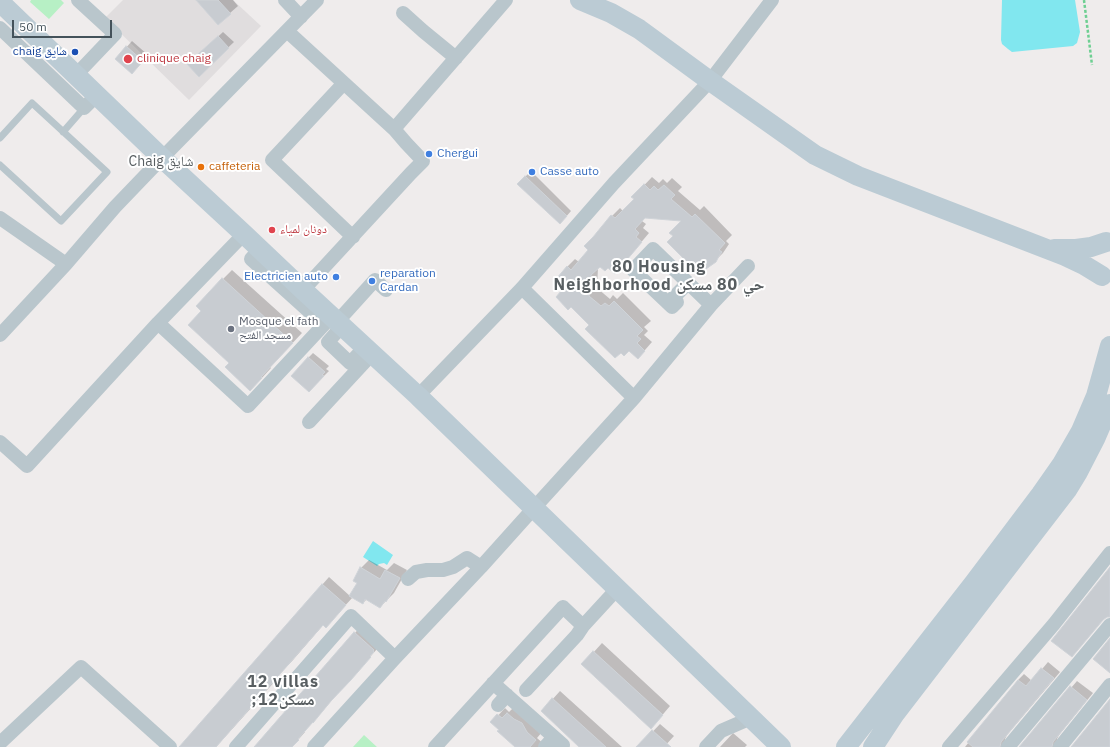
<!DOCTYPE html>
<html>
<head>
<meta charset="utf-8">
<style>
	body { margin:0 }
	#map { position:relative; width:1110px; height:747px; overflow:hidden; background:#efecec; font-family:"IBM Plex Sans",sans-serif }
	canvas { display:block }
	.scale { position:absolute; left:12px; top:20px; width:100px; height:18px; box-sizing:border-box; border:2px solid #44525a; border-top:0; padding-left:5px; font-size:12px; line-height:14px; white-space:nowrap; color:#44525a; -webkit-text-stroke:3px #fff; paint-order:stroke }
</style>
</head>
<body>
<div id="map">
<canvas width="1110" height="747"></canvas>
<div class="scale">50 m</div>
</div>
<script>
const g = document.querySelector('canvas').getContext('2d');
g.lineJoin = 'round';
function paint(path, color) {
  g.fillStyle = color;
  g.fill(path, 'evenodd');
}
function toPath(rows) {
  const path = new Path2D();
  for (const r of rows) {
    path.moveTo(r[0], r[1]);
    for (let i = 2; i < r.length; i += 2) path.lineTo(r[i], r[i + 1]);
  }
  return path;
}
function trace(path, color, width, dash) {
  g.strokeStyle = color;
  g.lineWidth = width;
  g.lineCap = dash ? 'butt' : 'round';
  g.setLineDash(dash || []);
  g.stroke(path);
}
function drawText(font, color, halo, rows, align = 'center') {
  g.font = font + ' "IBM Plex Sans","Noto Naskh Arabic",sans-serif';
  g.lineWidth = 4;
  g.setLineDash([]);
  g.textBaseline = 'middle';
  g.strokeStyle = halo;
  g.fillStyle = color;
  for (const [text, x, y, turn = 0] of rows) {
    g.save();
    g.translate(x, y);
    g.rotate((+turn || 0) * Math.PI / 180);
    g.textAlign = isNaN(turn) ? turn : align;
    if (halo) g.strokeText(text, 0, 0);
    g.fillText(text, 0, 0);
    g.restore();
  }
}
const education = toPath([
	[123,0,233,0,261,26,189,100,105,18]
]);
const green = toPath([
	[31,0,61,0,64,3,49,19,30,2],
	[364,735,377,747,353,747]
]);
const water = toPath([
	[1002,0,1075,0,1080,32,1077,43,1073,46,1012,52,1008,49,1002,44,1001,40],
	[373,541,393,555,387,565,384,563,379,564,377,566,363,557]
]);
const shadow = toPath([
	[197,0,233,0,238,6,230,13],
	[223,32,234,42,199,75,189,64],
	[132,41,148,55,137,68,116,59],
	[531,171,571,211,565,218,518,184],
	[652,177,659,183,663,179,667,183,672,178,682,187,678,191,700,210,704,206,732,235,726,241,729,244,723,253,715,261,674,236,683,220,646,217,642,221,646,224,643,228,649,233,622,265,608,267,600,266,598,268,597,288,610,299,613,295,617,299,623,293,651,321,644,327,648,331,644,335,652,342,638,358,629,350,590,325,563,291,563,283,567,267,575,259,579,262,590,250,612,216,620,208,623,211,635,199,633,197],
	[232,270,302,333,270,367,271,368,260,380,230,363,203,311,223,279],
	[313,353,329,366,326,369,329,371,309,391,308,358],
	[369,560,387,570,394,563,407,570,394,593,380,607,367,599,363,603,353,597,333,619,324,624,293,660,277,677,278,678,268,689,251,706,252,707,216,747,180,747,329,577,350,596,358,583,361,568],
	[362,625,377,649,346,685,339,692,320,714,304,731,305,732,292,747,255,747],
	[602,643,670,706,659,719,583,664],
	[1048,662,1060,672,1007,735,1005,739,1006,744,1008,747,965,747,1018,680,1024,674,1032,681],
	[1077,681,1093,693,1059,735,1057,739,1060,747,1020,747],
	[560,691,622,747,581,747,542,711],
	[514,707,542,732,537,738,547,747,517,747,492,722,505,708,509,712],
	[660,724,674,736,664,747,638,747],
	[733,733,747,745,745,747,720,747]
]);
const building = toPath([
	[196,0,218,0,231,14,218,25,196,0],
	[218,36,229,48,199,77,187,64,218,36],
	[126,46,143,61,132,74,115,59,126,46],
	[525,176,567,216,560,224,517,184,525,176],
	[644,184,650,190,654,186,658,190,664,185,675,195,671,199,692,217,695,214,725,243,719,250,722,252,719,256,716,262,706,269,702,265,696,271,667,242,673,236,669,233,681,221,645,218,635,229,639,233,636,237,642,242,615,274,608,268,605,271,600,267,591,275,589,296,601,306,605,303,609,306,614,301,643,330,637,336,641,339,637,343,645,351,638,359,629,351,624,356,621,353,615,358,585,329,589,325,571,307,568,310,556,297,561,291,558,287,562,283,557,278,567,266,571,270,588,250,584,246,593,237,611,215,615,218,634,199,631,197,644,184],
	[222,278,293,343,261,377,262,378,250,391,225,367,229,363,188,325,201,311,196,306,222,278],
	[308,357,325,372,322,375,324,376,309,392,291,376,308,357],
	[360,567,380,579,385,570,400,578,386,602,385,601,380,608,365,599,363,604,349,596,357,583,353,581,360,567],
	[1110,567,1110,617,1107,617,1103,620,1072,657,1051,641,1110,567],
	[322,584,346,605,326,628,323,625,216,747,179,747,322,584],
	[354,632,374,650,373,651,374,652,370,656,371,657,351,680,331,701,313,723,313,722,298,739,299,740,292,747,254,747,354,632],
	[1110,638,1110,673,1093,659,1110,638],
	[593,651,663,715,651,729,581,664,593,651],
	[1041,668,1054,678,1001,742,1000,747,973,747,967,742,1018,680,1026,686,1041,668],
	[1070,686,1087,700,1053,742,1052,747,1019,747,1070,686],
	[552,698,606,747,579,747,541,711,552,698],
	[1110,699,1110,747,1071,747,1110,699],
	[507,713,514,719,522,723,527,732,536,740,530,747,515,747,497,731,499,730,490,722,497,714,502,718,507,713],
	[652,730,671,747,636,747,652,730]
]);
const path = toPath([
	[1084,0,1092,65]
]);
const lane = toPath([
	[63,132,84,108],
	[0,138,32,103,107,172,61,221,0,165]
]);
const street = toPath([
	[285,0,301,17],
	[403,13,423,31,456,58],
	[0,28,84,108,96,96],
	[287,31,394,129,406,143,423,161,411,173,303,290],
	[75,76,115,34,78,0],
	[344,83,272,160,353,237],
	[394,129,506,0],
	[0,218,66,264],
	[260,249,251,259,312,314,320,305],
	[688,283,673,298,677,302,672,307,633,270,653,249,711,305],
	[522,288,634,398],
	[337,322,375,280,386,290],
	[158,323,248,406,332,316],
	[342,326,328,342,350,363,365,347],
	[0,335,66,264,115,207,162,158,317,0],
	[418,396,522,288,614,183,710,81,772,0],
	[309,422,372,354],
	[0,442,27,466,158,323,244,234],
	[408,579,416,572,427,570,443,570,453,567,467,558,481,567],
	[493,683,554,737,545,747],
	[526,690,577,635,583,626],
	[498,705,507,695],
	[554,737,563,745,561,747],
	[0,743,81,667,170,747],
	[236,747,351,616,395,658],
	[314,747,395,658,481,567,534,508,634,398,711,305,748,266],
	[435,747,563,607,583,626,617,589],
	[706,747,721,731,751,718],
	[949,747,1054,624,1110,553],
	[1008,747,1110,625],
	[1060,747,1110,685]
]);
const secondary = toPath([
	[580,0,611,13,639,29,710,81,815,155,858,176,1065,256,1084,265,1102,276],
	[0,2,162,158,244,234,303,290,418,396,781,747],
	[1054,249,1076,249,1091,247,1106,242],
	[846,747,974,583,1041,494,1062,464,1081,431,1096,396,1110,346],
	[873,747,894,715,1067,490,1078,472,1095,439,1110,404]
]);
const markers = [
	[75,52,4,"#1a4fb4"],
	[128,59,5,"#e0444e"],
	[429,154,4,"#3f7fe0"],
	[201,167,4,"#e8710a"],
	[532,172,4,"#3f7fe0"],
	[272,230,4,"#e0444e"],
	[336,277,4,"#3f7fe0"],
	[372,281,4,"#3f7fe0"],
	[231,329,4,"#6b7280"]
];
const transitNames = [
	["chaig شايق",67,52]
];
const healthNames = [
	["clinique chaig",137,59],
	["دونان لمياء",280,230]
];
const shopNames = [
	["Chergui",437,154],
	["Casse auto",540,172],
	["reparation",380,274],
	["Cardan",380,288],
	["Electricien auto",328,277,"right"]
];
const foodNames = [
	["caffeteria",209,167]
];
const worshipNames = [
	["Mosque el fath",239,322],
	["مسجد الفتح",239,336]
];
const quarterNames = [
	["Chaig شايق",161,162]
];
const districtNames = [
	["80 Housing",659,267],
	["Neighborhood حي 80 مسكن",659,285],
	["12 villas",283,682],
	[";12مسكن",283,700]
];
paint(education, '#e0ddde');
paint(green, '#b7f0c5');
paint(water, '#81e7ef');
paint(shadow, '#0003');
paint(building, '#c8ccd1');
trace(building, '#cfd3d8', 1);
trace(path, '#6ecf92', 2.5, [3, 2]);
trace(lane, '#b9c6cc', 7);
trace(street, '#b9c6cc', 14);
trace(secondary, '#bbcbd4', 20);
for (const [x, y, r, color] of markers) {
  const dot = new Path2D();
  dot.arc(x, y, r, 0, 2 * Math.PI);
  g.fillStyle = color;
  g.fill(dot);
  trace(dot, '#fff', 1.5);
}
drawText('12px', '#164399', '#fff', transitNames, 'right');
drawText('12px', '#be3a42', '#fff', healthNames, 'left');
drawText('12px', '#366cbe', '#fff', shopNames, 'left');
drawText('12px', '#c56008', '#fff', foodNames, 'left');
drawText('12px', '#5b616d', '#fff', worshipNames, 'left');
drawText('14px', '#585e61', '#fff', quarterNames);
g.letterSpacing = '1px';
drawText('bold 16px', '#585e61', '#fff', districtNames);
g.letterSpacing = '0px';
</script>
</body>
</html>
